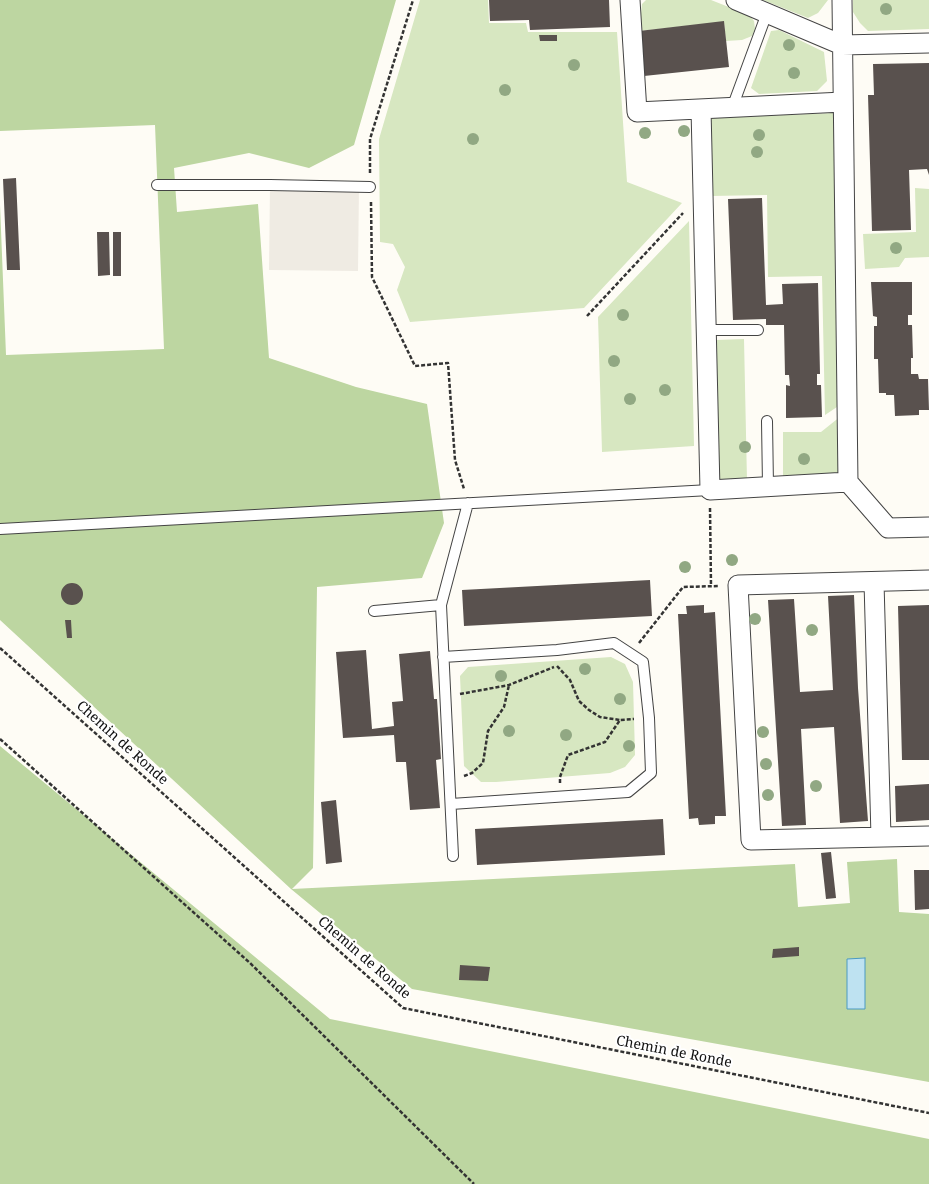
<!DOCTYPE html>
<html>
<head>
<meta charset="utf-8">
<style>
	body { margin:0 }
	canvas { display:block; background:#fefcf5 }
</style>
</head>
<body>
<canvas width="929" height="1184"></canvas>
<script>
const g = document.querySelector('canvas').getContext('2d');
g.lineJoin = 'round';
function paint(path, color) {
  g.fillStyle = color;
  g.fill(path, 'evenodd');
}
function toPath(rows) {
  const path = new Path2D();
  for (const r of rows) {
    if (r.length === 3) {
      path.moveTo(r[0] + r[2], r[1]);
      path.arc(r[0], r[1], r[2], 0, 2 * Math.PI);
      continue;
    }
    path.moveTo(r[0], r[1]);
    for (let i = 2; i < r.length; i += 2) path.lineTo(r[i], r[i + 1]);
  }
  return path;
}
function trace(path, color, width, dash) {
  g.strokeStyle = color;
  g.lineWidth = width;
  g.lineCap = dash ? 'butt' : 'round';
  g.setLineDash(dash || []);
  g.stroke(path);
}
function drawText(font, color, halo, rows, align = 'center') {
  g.font = font + ' "Noto Serif",serif';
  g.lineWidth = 4;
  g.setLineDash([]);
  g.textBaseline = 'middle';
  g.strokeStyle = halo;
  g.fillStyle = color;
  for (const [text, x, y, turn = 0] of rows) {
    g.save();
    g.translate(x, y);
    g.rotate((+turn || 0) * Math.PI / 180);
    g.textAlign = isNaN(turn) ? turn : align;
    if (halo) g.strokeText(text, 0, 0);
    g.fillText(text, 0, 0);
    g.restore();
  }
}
const green = toPath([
	[420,0,488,0,489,23,526,23,528,32,617,32,627,182,682,203,584,308,410,322,397,290,405,267,393,244,380,242,379,139],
	[646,0,711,0,749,15,754,21,755,29,752,36,742,40,726,41,724,22,639,31,642,4],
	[763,0,828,0,818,13,808,18],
	[853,0,929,0,929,29,868,31,860,23,853,12],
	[779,30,824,52,827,81,817,91,759,94,751,88,771,31],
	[834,113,840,405,825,415,822,276,768,277,767,195,711,196,710,118],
	[915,188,929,189,929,257,905,258,899,267,865,269,863,234,916,232],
	[689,221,694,446,602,452,598,317],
	[744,339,747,481,719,481,716,340],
	[841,416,841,476,783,479,783,432,821,432],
	[611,657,625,664,633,682,635,755,625,767,610,773,496,782,481,782,464,766,460,676,468,667]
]);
const forest = toPath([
	[0,0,396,0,354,145,309,168,249,153,174,168,177,212,258,204,269,358,356,387,427,404,444,523,422,578,317,587,313,868,292,889,795,864,798,907,850,903,847,862,897,859,899,912,929,914,929,1082,412,989,291,889,0,620,0,205,6,355,164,349,155,125,0,131],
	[0,746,330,1019,929,1139,929,1184,0,1184]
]);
const plaza = toPath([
	[270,185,359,186,358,271,269,270]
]);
const water = toPath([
	[865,958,865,1009,847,1009,847,959,865,958]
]);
const building = toPath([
	[489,0,609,0,610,27,530,30,529,20,490,21],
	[724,21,729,67,644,76,639,31],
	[539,35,557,35,557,41,540,41],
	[929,63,929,175,927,169,909,170,911,230,872,231,868,95,874,95,873,64],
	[16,178,20,270,7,270,3,179],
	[762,198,766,305,783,304,782,284,818,283,820,374,817,374,817,385,821,385,822,417,786,418,786,385,790,386,789,375,785,375,784,325,766,325,766,319,733,320,728,199],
	[97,232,109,232,110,275,98,276],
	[113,232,121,232,121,276,113,276],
	[871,282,912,282,912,315,908,315,908,325,912,325,913,358,911,358,911,374,918,374,919,379,928,379,929,410,919,410,919,415,895,416,894,395,886,395,886,393,879,393,878,359,874,359,874,326,877,326,877,317,873,316],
	[650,580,652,616,464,626,462,590],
	[72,594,11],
	[854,595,858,688,868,821,840,823,834,727,801,729,806,825,782,826,768,600,794,599,800,692,833,690,828,596],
	[704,605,704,613,715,612,726,816,715,816,715,824,699,825,698,818,689,819,678,614,687,614,686,606],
	[929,605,929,760,902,760,898,606],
	[65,620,71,620,72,638,67,638],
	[366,650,372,729,394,726,392,702,403,701,399,654,430,651,434,699,437,699,441,759,436,760,440,808,410,810,406,762,396,762,394,735,343,738,336,652],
	[929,784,929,820,896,822,895,786],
	[336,800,342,862,326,864,321,802],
	[663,819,665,855,477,865,475,829],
	[831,852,836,898,826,899,821,853],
	[914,870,929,870,929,909,915,910],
	[799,947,799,956,772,958,773,949],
	[460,965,490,967,488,981,459,980]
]);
const path = toPath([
	[370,173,370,139,413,0],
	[371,202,372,277,415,366,448,363,455,460,464,489],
	[587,316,683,213],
	[710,508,711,586],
	[639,643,683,587,719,586],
	[0,648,403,1008,929,1113],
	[557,666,570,680,579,701,589,710,600,717,620,720],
	[460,694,509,685,554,667],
	[0,739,250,963,474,1184],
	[464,776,472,773,483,763,488,731,504,707,509,685],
	[560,783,560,777,568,755,605,742,620,720,634,719]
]);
const lane = toPath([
	[732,108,767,13],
	[157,185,270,185,370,187],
	[706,330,758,330],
	[767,421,768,486],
	[0,529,710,490],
	[374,611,441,605],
	[443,657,557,650,614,643,643,662,649,718,651,773,628,792,451,804],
	[453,856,441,605,468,503]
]);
const street = toPath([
	[630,0,637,112,843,102],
	[736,0,842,45,929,43],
	[842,0,848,482,888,528,929,527],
	[701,109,710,490,848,482],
	[929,580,738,585,751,840,929,836],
	[874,582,881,837]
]);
const trees = [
	[886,9],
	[789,45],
	[574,65],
	[794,73],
	[505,90],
	[684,131],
	[645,133],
	[759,135],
	[473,139],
	[757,152],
	[896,248],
	[623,315],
	[614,361],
	[665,390],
	[630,399],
	[745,447],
	[804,459],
	[732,560],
	[685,567],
	[755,619],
	[812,630],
	[585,669],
	[501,676],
	[620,699],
	[509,731],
	[763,732],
	[566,735],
	[629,746],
	[766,764],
	[816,786],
	[768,795]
];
const streetNames = [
	["Chemin de Ronde",122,743,42],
	["Chemin de Ronde",364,958,41],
	["Chemin de Ronde",674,1052,11]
];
paint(green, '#d7e7c1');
paint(forest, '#bdd6a1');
paint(plaza, '#efebe3');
paint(water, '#bee2f1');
trace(water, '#4b9ac2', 1);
paint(building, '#59514e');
trace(lane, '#444', 12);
trace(street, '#444', 21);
trace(path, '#333', 2.5, [4, 2]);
trace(lane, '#fff', 10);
trace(street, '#fff', 19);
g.fillStyle = '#91a883';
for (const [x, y] of trees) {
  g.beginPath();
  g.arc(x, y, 6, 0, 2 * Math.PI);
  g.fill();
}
drawText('14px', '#111', '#fff', streetNames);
</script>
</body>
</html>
